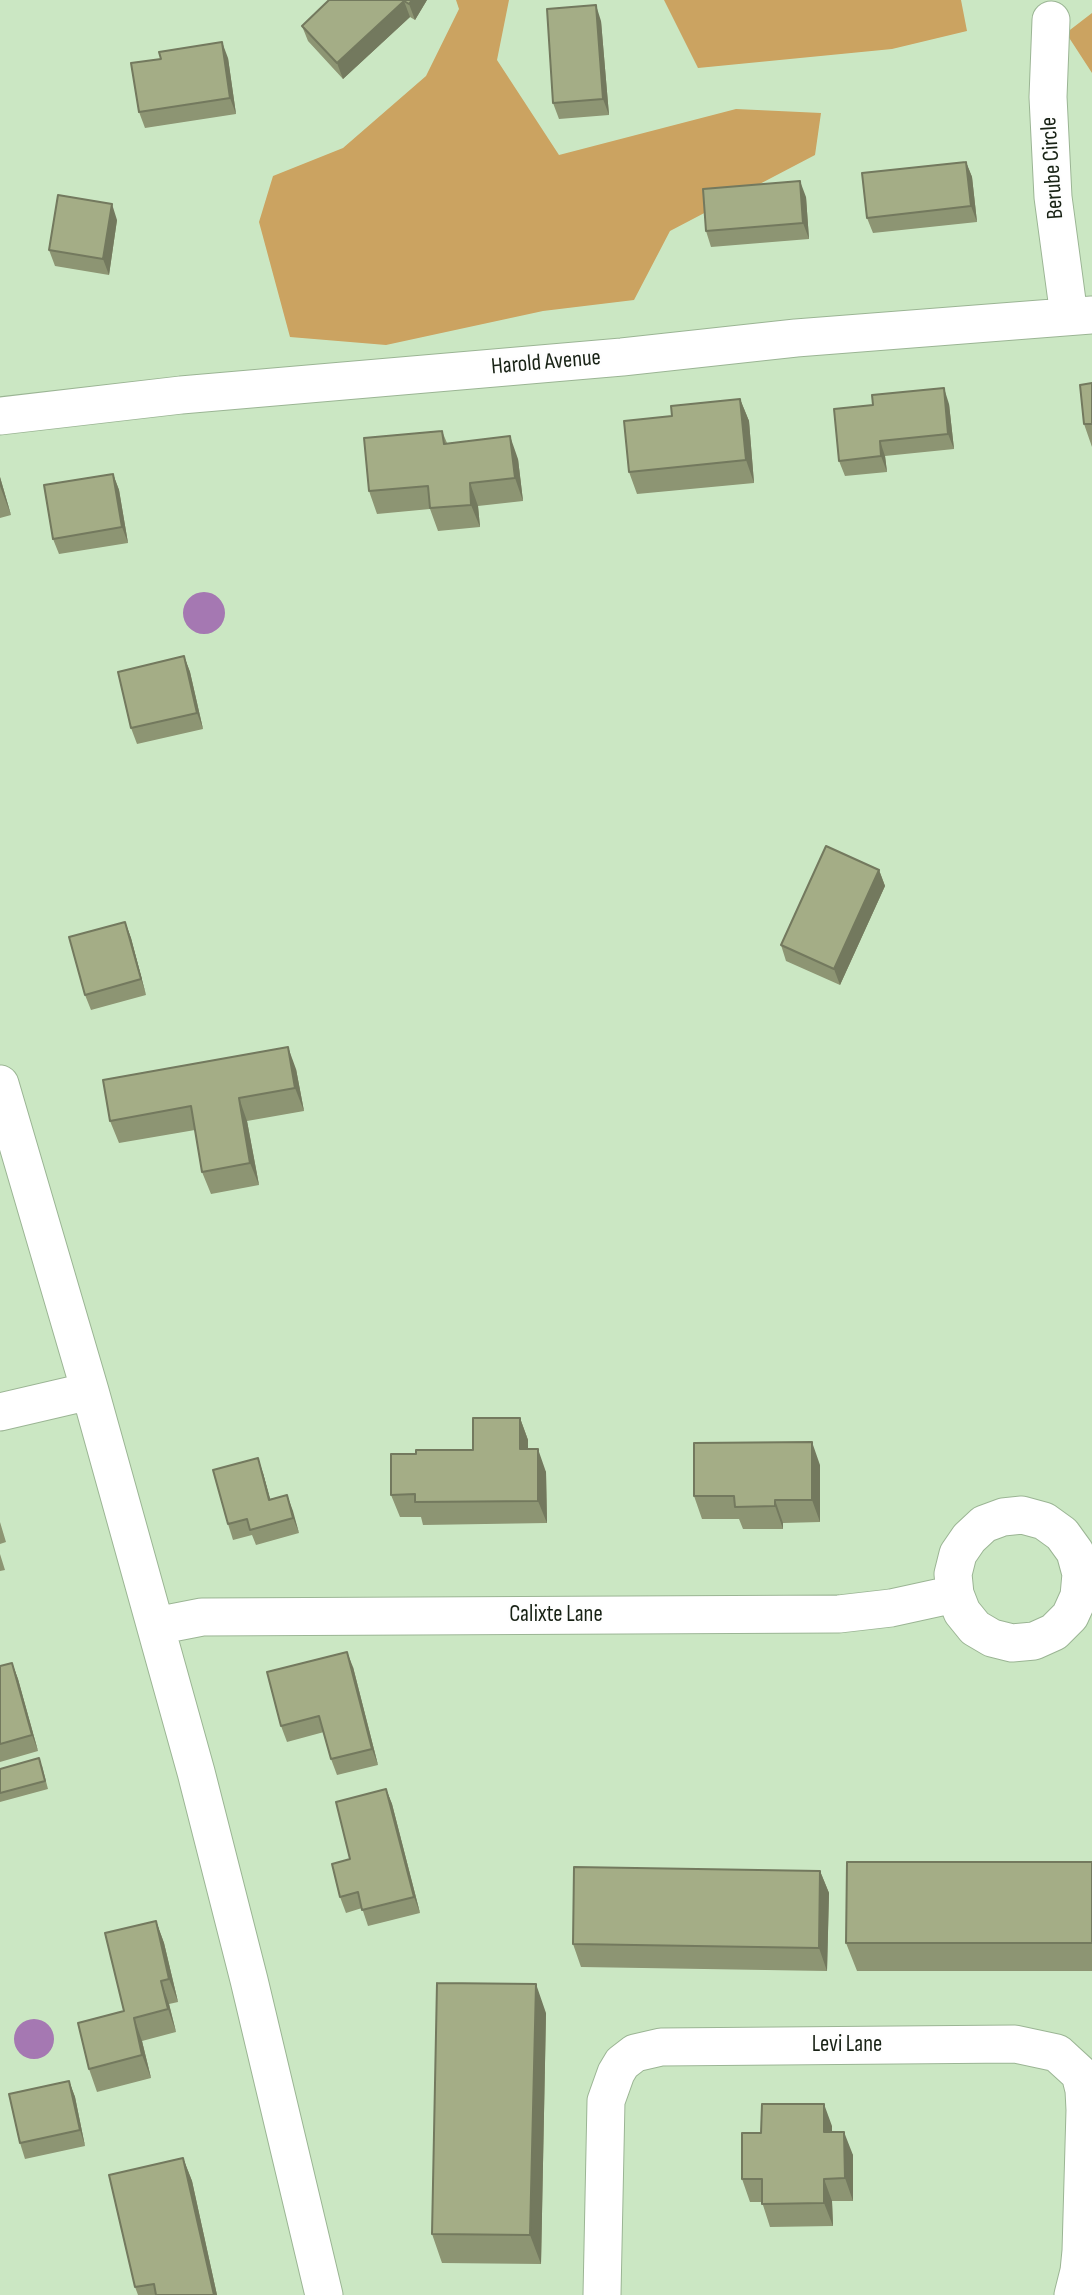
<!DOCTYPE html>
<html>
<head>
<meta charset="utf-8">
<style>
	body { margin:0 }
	canvas { display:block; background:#cbe7c3 }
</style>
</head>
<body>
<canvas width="1092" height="2295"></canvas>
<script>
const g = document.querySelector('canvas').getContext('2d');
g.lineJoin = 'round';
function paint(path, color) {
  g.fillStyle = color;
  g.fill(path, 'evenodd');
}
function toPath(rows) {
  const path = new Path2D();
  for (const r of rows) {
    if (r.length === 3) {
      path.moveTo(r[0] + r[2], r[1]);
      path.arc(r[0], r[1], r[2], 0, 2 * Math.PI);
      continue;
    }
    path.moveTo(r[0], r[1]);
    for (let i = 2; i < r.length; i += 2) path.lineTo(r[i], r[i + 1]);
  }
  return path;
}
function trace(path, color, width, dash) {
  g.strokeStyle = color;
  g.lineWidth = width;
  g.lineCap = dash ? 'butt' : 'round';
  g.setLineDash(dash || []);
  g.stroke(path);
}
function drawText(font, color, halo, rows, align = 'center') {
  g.font = font + ' "Sofia Sans Condensed",sans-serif';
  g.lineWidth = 5;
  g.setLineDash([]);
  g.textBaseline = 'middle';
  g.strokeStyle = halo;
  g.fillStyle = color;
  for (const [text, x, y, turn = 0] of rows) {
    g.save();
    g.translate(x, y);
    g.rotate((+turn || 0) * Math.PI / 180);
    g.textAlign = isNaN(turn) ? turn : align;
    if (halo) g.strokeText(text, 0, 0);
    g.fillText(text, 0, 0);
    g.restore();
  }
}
const forest = toPath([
	[456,0,509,0,497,60,559,155,736,109,821,113,815,155,670,231,634,300,543,311,386,345,290,337,259,222,273,176,343,148,426,76,459,9],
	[664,0,961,0,967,31,892,49,698,68],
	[1092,13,1092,73,1066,33]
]);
const water = toPath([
	[204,613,21],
	[34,2039,20]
]);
const street = toPath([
	[1051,20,1048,97,1053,197,1069,316],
	[0,416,181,395,622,357,796,338,1092,315],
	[0,1084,90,1391,196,1772,249,1980,324,2295],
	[0,1412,90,1391],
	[156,1626,202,1617,839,1614,891,1608,955,1594,962,1612,975,1628,992,1638,1012,1643,1034,1641,1054,1632,1070,1616,1079,1596,1081,1574,1075,1552,1062,1534,1044,1521,1022,1515,1003,1517,984,1524,969,1538,958,1554,953,1574,955,1594],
	[602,2295,606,2101,616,2073,622,2063,635,2053,661,2047,1015,2044,1057,2053,1080,2074,1084,2090,1085,2110,1081,2251,1079,2271,1073,2295]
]);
const wall = toPath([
	[329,0,427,0,415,20,410,17,343,79,308,41,302,26],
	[601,21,609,115,559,119,553,103],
	[228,58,236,114,145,128,139,112,161,59],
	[966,162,972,177,977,222,873,233,867,218],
	[806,197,809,239,711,247,706,231],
	[117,220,109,275,55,266,49,250],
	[1092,383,1092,447,1084,424],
	[740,399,749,421,754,483,637,494,629,472,672,416],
	[949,404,954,449,885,456,887,472,845,476,839,461],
	[442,431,447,443,518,459,523,501,478,506,480,527,438,531,430,509,377,514,369,491],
	[113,474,119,490,128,543,59,554,53,539],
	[0,477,11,515,0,518],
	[184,656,190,672,203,729,137,744,131,728],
	[879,870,885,886,840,985,786,961,781,945],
	[125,922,131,938,146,995,91,1010,85,995],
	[296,1069,304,1111,247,1121,259,1185,211,1194,202,1172,195,1130,119,1143,110,1121],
	[520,1418,528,1440,528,1449,546,1472,547,1523,423,1525,421,1517,400,1517,391,1495,416,1454,473,1450],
	[820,1465,820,1522,783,1523,783,1529,743,1529,739,1519,702,1519,694,1496],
	[263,1473,270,1499,287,1495,299,1533,256,1545,252,1535,233,1540,228,1524],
	[0,1522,6,1542,0,1544],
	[0,1554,5,1570,0,1571],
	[12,1663,18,1679,38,1751,0,1762,0,1666],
	[353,1667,378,1765,337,1775,331,1759,324,1732,287,1742,281,1726],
	[42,1766,48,1789,0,1802,0,1769],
	[386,1789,392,1804,420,1913,368,1926,362,1908,346,1913,340,1897,350,1859],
	[1092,1862,1092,1971,857,1971,846,1943],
	[820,1871,829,1893,827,1971,581,1967,573,1944],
	[156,1921,164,1943,178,2002,169,2004,176,2032,142,2041,151,2078,97,2092,89,2069,124,2011],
	[546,2013,541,2264,442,2263,432,2234],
	[69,2081,75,2097,85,2146,25,2159,20,2143],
	[832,2126,832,2132,853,2155,853,2201,832,2201,833,2226,770,2227,762,2202,750,2202,742,2179,761,2133],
	[183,2158,192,2181,217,2295,138,2295,135,2287]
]);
const shadedWall = toPath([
	[412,0,427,0,415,20,409,4],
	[404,1,410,17,343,79,337,63],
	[596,5,601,21,609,115,603,99],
	[222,42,228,58,236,114,230,98],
	[966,162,972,177,977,222,971,206],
	[800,181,806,197,809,239,803,223],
	[112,204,117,220,109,275,103,259],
	[944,388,949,404,954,449,948,434],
	[740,399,749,421,754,483,746,460],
	[510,436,518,459,523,501,515,478],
	[880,441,885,456,887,472,881,456],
	[113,474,119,490,128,543,122,527],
	[0,477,11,515,0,486],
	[470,483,478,506,480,527,471,505],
	[184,656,190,672,203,729,197,713],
	[879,870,885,886,840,985,834,969],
	[125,922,131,938,146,995,141,979],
	[288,1047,296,1069,304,1111,295,1088],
	[239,1098,247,1121,259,1185,250,1163],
	[520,1418,528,1440,528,1472,520,1449],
	[812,1442,820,1465,820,1522,812,1500],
	[538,1449,546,1472,547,1523,538,1501],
	[258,1458,263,1473,275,1516,269,1500],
	[287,1495,293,1511,299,1533,293,1518],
	[775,1500,783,1523,783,1529,775,1506],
	[347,1652,353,1667,378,1765,372,1749],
	[12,1663,18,1679,38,1751,32,1735],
	[386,1789,392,1804,420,1913,414,1897],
	[820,1871,829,1893,827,1971,819,1948],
	[156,1921,164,1943,178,2002,169,1979],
	[161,1981,169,2004,176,2032,168,2009],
	[536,1984,546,2013,541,2264,530,2235],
	[134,2018,142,2041,151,2078,142,2055],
	[69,2081,75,2097,85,2146,80,2130],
	[824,2104,832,2126,832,2155,824,2132],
	[844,2132,853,2155,853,2201,845,2178],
	[183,2158,192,2181,217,2295,214,2295],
	[824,2179,832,2201,833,2226,824,2203]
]);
const building = toPath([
	[329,0,412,0,409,4,404,1,337,63,302,26,329,0],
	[596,5,603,99,553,103,547,9,596,5],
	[222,42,230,98,139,112,131,63,161,59,159,52,222,42],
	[966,162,971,206,867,218,862,173,966,162],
	[800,181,803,223,706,231,703,189,800,181],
	[58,195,112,204,103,259,49,250,58,195],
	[1092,383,1092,424,1084,424,1080,385,1092,383],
	[944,388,948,434,880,441,881,456,839,461,834,409,873,405,872,395,944,388],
	[740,399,746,460,629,472,624,421,672,416,671,406,740,399],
	[442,431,444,444,510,436,515,478,470,483,471,505,430,508,428,486,369,491,364,438,442,431],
	[113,474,122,527,53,539,44,485,113,474],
	[184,656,197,713,131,728,118,672,184,656],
	[826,846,879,870,834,969,781,945,826,846],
	[125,922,141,979,85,995,69,937,125,922],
	[288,1047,295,1088,239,1098,250,1163,202,1172,191,1106,110,1121,103,1080,288,1047],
	[473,1418,520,1418,520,1449,538,1449,538,1501,415,1502,415,1494,391,1495,391,1454,416,1454,416,1450,473,1450,473,1418],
	[812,1442,812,1500,775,1500,775,1506,735,1507,734,1496,694,1496,694,1443,812,1442],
	[258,1458,269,1500,287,1495,293,1518,250,1530,247,1519,228,1524,213,1470,258,1458],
	[347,1652,372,1749,331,1759,319,1716,281,1726,267,1672,347,1652],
	[12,1663,32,1735,0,1744,0,1666,12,1663],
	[39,1758,45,1781,0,1793,0,1769,39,1758],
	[386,1789,414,1897,362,1910,358,1892,340,1897,332,1864,350,1859,336,1802,386,1789],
	[847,1862,1092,1862,1092,1943,846,1943,847,1862],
	[574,1867,820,1871,819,1948,573,1944,574,1867],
	[156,1921,169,1979,161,1981,168,2009,134,2018,142,2055,89,2069,78,2023,124,2011,105,1933,156,1921],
	[437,1983,536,1984,530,2235,432,2234,437,1983],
	[69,2081,80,2130,20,2143,9,2094,69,2081],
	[762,2104,824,2104,824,2132,844,2132,845,2178,824,2179,824,2203,762,2204,762,2179,742,2179,742,2133,761,2133,762,2104],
	[183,2158,214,2295,156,2295,154,2284,135,2287,109,2175,183,2158]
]);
const streetNames = [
	["Berube Circle",1053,168,-94],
	["Harold Avenue",546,363,-5],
	["Calixte Lane",556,1615],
	["Levi Lane",847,2045]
];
paint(forest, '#cba361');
paint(water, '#a578b2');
trace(street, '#9bb594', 39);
trace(street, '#fff', 37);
paint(wall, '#8d9573');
paint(shadedWall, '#73795e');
paint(building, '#a4ad86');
trace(building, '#73795e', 2);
drawText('23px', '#182215', '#fefefe', streetNames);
</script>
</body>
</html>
